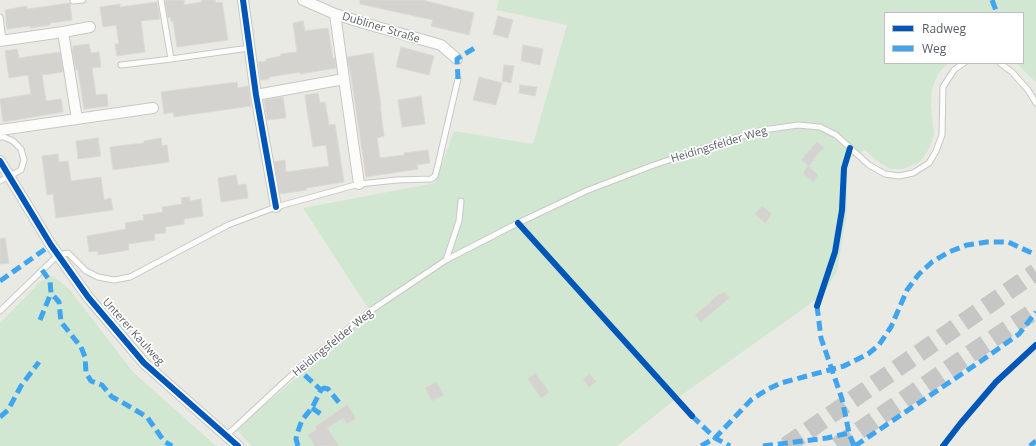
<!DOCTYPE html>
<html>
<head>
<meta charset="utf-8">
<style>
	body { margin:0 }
	#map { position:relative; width:1036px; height:446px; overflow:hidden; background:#eaeae4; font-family:"Open Sans",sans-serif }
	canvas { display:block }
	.legend { position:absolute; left:884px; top:12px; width:140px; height:52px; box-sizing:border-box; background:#fff; border:1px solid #bdbec1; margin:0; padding:5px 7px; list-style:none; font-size:12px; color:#5a5d63 }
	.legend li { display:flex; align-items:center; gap:8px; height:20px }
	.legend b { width:20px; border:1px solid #bdbec1 }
</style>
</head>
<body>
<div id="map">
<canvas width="1036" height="446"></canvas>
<ul class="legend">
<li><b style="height:5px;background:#0057b8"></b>Radweg</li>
<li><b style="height:5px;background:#40a5ee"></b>Weg</li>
</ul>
</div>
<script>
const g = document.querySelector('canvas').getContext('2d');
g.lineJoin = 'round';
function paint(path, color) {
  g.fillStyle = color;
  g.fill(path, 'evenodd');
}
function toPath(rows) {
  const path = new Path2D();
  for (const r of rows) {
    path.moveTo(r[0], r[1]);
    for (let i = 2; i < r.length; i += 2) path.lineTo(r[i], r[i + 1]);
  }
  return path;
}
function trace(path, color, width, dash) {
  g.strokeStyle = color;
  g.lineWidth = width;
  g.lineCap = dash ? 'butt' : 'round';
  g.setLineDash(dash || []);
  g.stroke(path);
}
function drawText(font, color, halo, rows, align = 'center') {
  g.font = font + ' "Open Sans",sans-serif';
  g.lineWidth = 3.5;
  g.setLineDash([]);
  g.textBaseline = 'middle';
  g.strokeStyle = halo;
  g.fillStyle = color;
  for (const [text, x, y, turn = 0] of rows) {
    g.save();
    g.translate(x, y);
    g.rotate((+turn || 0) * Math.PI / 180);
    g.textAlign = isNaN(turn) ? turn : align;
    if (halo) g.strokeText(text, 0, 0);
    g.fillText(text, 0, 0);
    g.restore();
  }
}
const green = toPath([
	[499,0,1036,0,1036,82,1029,76,1017,63,1023,63,1023,13,885,13,885,63,948,63,938,74,932,89,931,105,934,134,929,149,920,162,903,169,890,169,876,160,865,150,847,160,847,213,837,271,824,294,672,402,617,446,252,446,236,429,372,314,303,208,435,183,454,131,533,144,567,25,496,10],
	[53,276,70,290,133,372,216,446,0,446,0,323,41,281]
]);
const building = toPath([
	[169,0,184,0,184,5,202,2,201,0,215,0,216,3,222,2,228,40,177,47,173,21,171,21,170,17,168,18,165,1,169,0],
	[360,0,422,0,474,13,469,35,431,26,433,20,360,4,360,0],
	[157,2,160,19,141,21,145,52,117,56,115,44,119,44,116,25,103,27,100,7,120,4,120,7,157,2],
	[70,3,72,20,50,23,50,25,30,28,30,26,7,29,5,10,27,6,27,9,70,3],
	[498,16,513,20,508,38,493,34,498,16],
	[303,21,305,31,328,28,333,59,335,58,336,68,300,74,300,72,269,77,269,79,261,80,258,62,267,61,266,59,281,56,280,54,297,52,293,23,303,21],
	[89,44,91,53,99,52,101,67,92,68,96,95,107,94,108,106,84,109,78,70,76,70,72,50,73,50,73,46,89,44],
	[523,45,543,49,540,65,521,61,523,45],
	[401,47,434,56,429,75,396,67,401,47],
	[17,49,19,58,60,52,63,72,42,75,46,101,61,99,63,112,3,122,0,99,31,94,28,75,9,78,5,51,17,49],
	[373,53,381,105,380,105,384,136,377,138,380,158,404,155,404,153,428,150,430,163,417,165,418,169,366,177,351,76,347,57,373,53],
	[504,65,514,66,511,83,502,81,504,65],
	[479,77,502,83,496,105,473,100,479,77],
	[237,82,238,88,248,86,251,106,174,117,173,112,164,114,161,92,237,82],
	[520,85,537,87,535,96,519,93,520,85],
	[318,93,320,103,325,102,329,125,335,124,344,182,306,188,307,190,280,194,274,162,285,160,286,172,329,166,326,145,313,147,307,110,305,95,318,93],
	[421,96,425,124,402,127,398,100,421,96],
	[283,97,286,118,267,120,264,100,283,97],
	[98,138,101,156,78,159,76,141,98,138],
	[161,138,162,146,167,145,169,162,113,170,110,147,144,143,144,141,161,138],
	[817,142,824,148,813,159,814,160,809,166,801,160,817,142],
	[58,154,59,162,68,161,71,181,101,177,104,200,111,198,113,210,56,218,53,194,47,195,42,156,58,154],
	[808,166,818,175,813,182,803,173,808,166],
	[236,175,238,185,246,184,248,198,221,202,218,178,236,175],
	[189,197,190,201,201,199,203,216,184,219,184,224,165,227,166,233,154,234,155,240,128,244,129,250,98,255,98,251,89,252,87,236,126,229,125,223,144,220,143,215,163,212,162,207,182,204,181,198,189,197],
	[762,206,772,214,765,223,755,214,762,206],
	[5,238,9,263,0,264,0,239,5,238],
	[724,292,729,298,701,322,695,315,710,303,710,302,719,294,720,295,724,292],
	[535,373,549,392,541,398,528,379,535,373],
	[590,374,596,382,589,387,583,379,590,374],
	[436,382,444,395,432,401,425,388,436,382],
	[347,405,356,418,347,424,343,418,327,428,339,446,315,446,308,435,317,429,315,427,347,405]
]);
const highwayTunnel = toPath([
	[786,446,955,328,1036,272],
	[837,446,973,352,1036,310]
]);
const lane = toPath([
	[161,0,171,59],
	[73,1,83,0],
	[0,17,3,40],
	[1000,63,1012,72,1028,90,1036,103],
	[121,65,171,59,249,48],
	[0,137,4,137,13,141,21,149,24,160,21,170,0,181],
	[446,260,459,221,461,201],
	[0,311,58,255,68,253,86,271,98,277,114,280,130,277,228,225,276,207,359,184,397,180,431,179,435,176,437,169,458,79],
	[227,435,298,369,373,309,446,260,518,223,586,191,651,166,728,140,763,130,798,125,820,127,836,135,869,165,885,174,899,176,913,173,929,163,936,151,942,135,943,87,954,70,964,63]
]);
const street = toPath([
	[243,0,256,95,276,207],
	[303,0,335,14,360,22,441,45,457,59],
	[335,14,344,79,359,184],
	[63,32,77,119],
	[0,41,63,32,90,27],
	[256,95,344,79],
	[0,130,153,108],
	[0,161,51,245,88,297,144,363,238,446]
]);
const quiet = toPath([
	[992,0,997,13],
	[458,79,457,59,476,47],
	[42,270,50,281,51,293,59,302,61,322,81,347,85,357,86,373,91,381,102,385,112,397,120,401,147,417,164,441,172,446],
	[0,281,51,245],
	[817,306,821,338,842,399,849,433,854,446],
	[40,320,51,293],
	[321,390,324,388,328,389,341,405],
	[312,408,324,416],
	[692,416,715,438,730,446],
	[0,417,8,410,21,386,39,362],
	[298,446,296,439,297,434,302,420,312,408,321,390,298,369],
	[701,446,715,438,751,400,768,389,781,383,844,366,868,354,879,345,891,327,907,290,919,274,932,262,949,252,967,245,987,242,1008,242,1036,255],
	[763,446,827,438,849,433],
	[855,446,981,361,1019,334,1036,312],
	[1030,446,1036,441]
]);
const cycleway = toPath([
	[243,0,256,95,276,207],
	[0,161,51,245,88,297,144,363,238,446],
	[518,223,692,416],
	[817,306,835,252,842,210,844,168,850,148],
	[943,446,960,424,996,382,1036,345]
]);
const streetNames = [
	["Dubliner Straße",381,28,17],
	["Heidingsfelder Weg",719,145,-17],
	["Unterer Kaulweg",133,332,48],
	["Heidingsfelder Weg",333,343,-39]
];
paint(green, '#d1e7d2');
paint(building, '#d4d3cf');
trace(building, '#dad9d4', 1);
trace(highwayTunnel, '#c6c7c4', 18, [18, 9]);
trace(lane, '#c7c8c6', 7);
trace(street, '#c7c8c6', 12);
trace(lane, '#fcfcfb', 5);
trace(street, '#fcfcfb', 10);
trace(quiet, '#40a5ee', 5, [10, 5]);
trace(cycleway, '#0057b8', 6);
drawText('11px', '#5a5d63', '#fff', streetNames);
</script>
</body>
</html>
